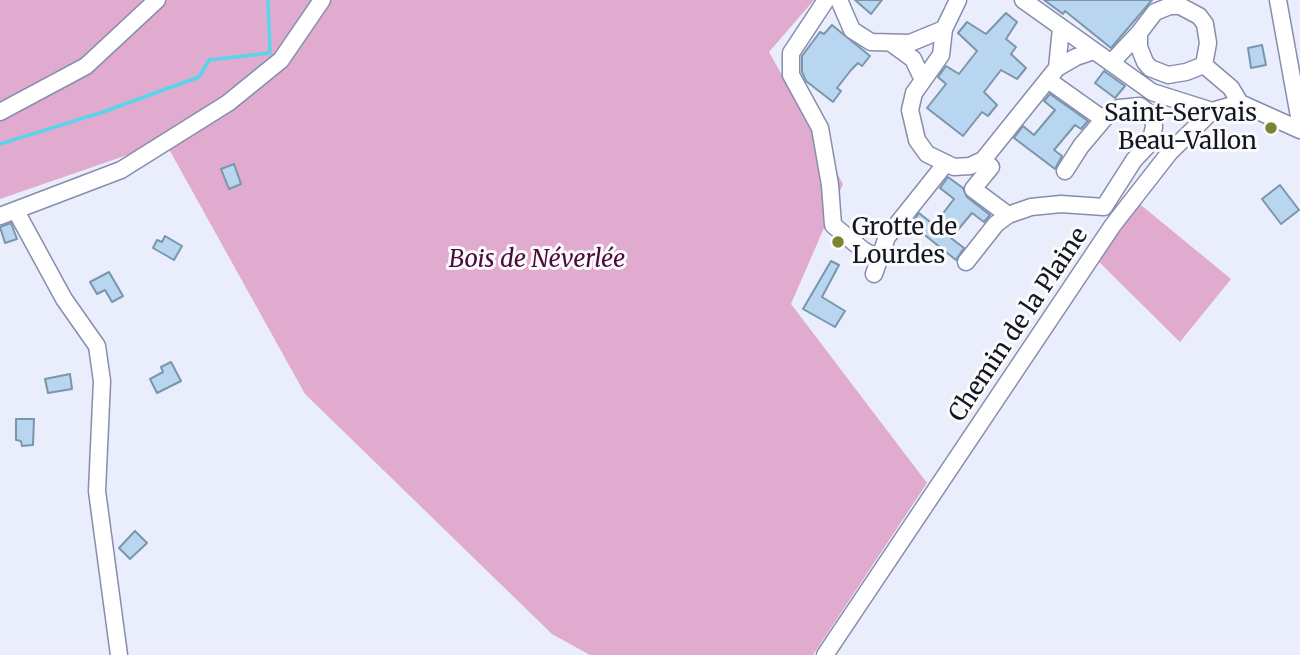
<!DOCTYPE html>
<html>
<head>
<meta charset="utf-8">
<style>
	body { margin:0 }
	canvas { display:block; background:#eaedfb }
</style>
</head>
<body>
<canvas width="1300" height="655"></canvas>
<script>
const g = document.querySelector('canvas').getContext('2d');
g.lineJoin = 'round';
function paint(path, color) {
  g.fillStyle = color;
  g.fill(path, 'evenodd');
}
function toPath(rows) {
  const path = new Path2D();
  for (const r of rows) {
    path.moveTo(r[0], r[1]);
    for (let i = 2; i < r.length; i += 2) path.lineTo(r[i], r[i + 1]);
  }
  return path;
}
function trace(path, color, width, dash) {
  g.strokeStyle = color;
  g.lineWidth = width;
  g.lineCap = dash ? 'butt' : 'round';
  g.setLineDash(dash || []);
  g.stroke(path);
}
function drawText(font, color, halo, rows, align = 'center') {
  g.font = font + ' Merriweather,serif';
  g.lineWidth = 6;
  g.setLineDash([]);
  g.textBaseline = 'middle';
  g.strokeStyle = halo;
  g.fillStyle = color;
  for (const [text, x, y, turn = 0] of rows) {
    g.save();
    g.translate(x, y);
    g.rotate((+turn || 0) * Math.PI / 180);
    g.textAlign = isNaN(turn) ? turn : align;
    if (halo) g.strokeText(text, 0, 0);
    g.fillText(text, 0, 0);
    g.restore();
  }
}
const green = toPath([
	[0,0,814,0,769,52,843,184,791,304,927,483,813,655,590,655,552,634,305,394,165,142,0,199],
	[1136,201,1231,279,1180,342,1095,258]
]);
const stream = toPath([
	[0,144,103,112,199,77,209,60,270,53,268,0]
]);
const building = toPath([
	[855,0,882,0,871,14,855,0],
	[1044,0,1152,0,1111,48,1065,11,1063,14,1044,0],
	[1006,13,1017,22,1006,39,1016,47,1011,54,1026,68,1017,79,1001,70,984,92,997,105,988,116,982,112,963,136,927,108,946,84,938,77,946,66,959,74,977,51,958,33,967,22,986,34,1006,13],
	[832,25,870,56,862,66,858,63,851,70,837,88,841,91,833,102,806,81,802,72,802,56,820,32,824,34,832,25],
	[1262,45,1266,65,1251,68,1248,48,1262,45],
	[1104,71,1125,86,1115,98,1095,83,1104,71],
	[1050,94,1088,121,1081,129,1075,125,1054,150,1062,156,1055,169,1014,138,1023,126,1034,135,1055,110,1044,101,1050,94],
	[234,164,241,184,229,189,221,169,234,164],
	[948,177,963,188,967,197,990,215,984,222,972,213,951,238,964,248,956,260,911,224,919,213,934,225,954,199,940,188,948,177],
	[1280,185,1299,210,1281,224,1262,199,1280,185],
	[11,223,17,239,5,243,0,227,11,223],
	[165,236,182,246,174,260,153,248,157,240,162,242,165,236],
	[831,261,839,265,822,297,845,311,835,327,803,309,831,261],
	[109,272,123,296,112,302,105,290,97,294,90,282,109,272],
	[171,362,181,381,157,393,150,379,163,372,161,367,171,362],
	[70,374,72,389,48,393,45,379,70,374],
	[16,419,34,419,33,445,22,446,21,441,16,440,16,419],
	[135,531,147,543,130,559,119,548,135,531]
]);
const minor = toPath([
	[826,0,791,53,791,75,820,128,830,185,833,225,863,250,879,259],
	[839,0,852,30,871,42,910,43,944,29],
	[958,0,944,29,941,55,914,93,910,110,917,140,927,154,954,167,970,166,983,160,1057,68,1061,28],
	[1023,0,1152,92,1212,111],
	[1278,0,1300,122],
	[1170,6,1180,6,1199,16,1205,24,1208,43,1204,65,1186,72,1168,75,1150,68,1145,62,1139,47,1139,33,1155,12,1170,6],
	[891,43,913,59,923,80],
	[1111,63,1139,33],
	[1204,65,1231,88,1240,103],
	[1057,68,1076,57,1094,51],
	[1048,80,1103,119],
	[0,112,86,66,157,0],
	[983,160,991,167,973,189,1008,215,1031,207,1061,204,1104,207,1134,160,1150,143,1154,127,1153,116,1140,106,1119,108,1108,114,1081,146,1065,171],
	[16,211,64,299,97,346,102,381,97,491,119,655],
	[0,216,121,170,228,103,281,60,322,0],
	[966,262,996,224,1008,215],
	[874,274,887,237,946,163],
	[825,655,1113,225,1170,152,1212,111,1240,103,1300,130]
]);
const markers = [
	[1271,128,7,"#7b8531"],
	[838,242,7,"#7b8531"]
];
const poiNames = [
	["Saint-Servais",1257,114],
	["Beau-Vallon",1257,142],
	["Grotte de",852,228,"left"],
	["Lourdes",852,256,"left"]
];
const parkNames = [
	["Bois de Néverlée",537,260]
];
const streetNames = [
	["Chemin de la Plaine",1019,325,-56]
];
paint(green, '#e0abce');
trace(stream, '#59d5eb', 3.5);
paint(building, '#b8d6ef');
trace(building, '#7a96ad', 2);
trace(minor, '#878ead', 19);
trace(minor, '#fff', 16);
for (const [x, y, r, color] of markers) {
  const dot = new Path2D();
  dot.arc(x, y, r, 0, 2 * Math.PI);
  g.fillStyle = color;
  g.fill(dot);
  trace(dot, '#fbfbfb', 2.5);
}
drawText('24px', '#131521', '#fbfbfb', poiNames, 'right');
drawText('italic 24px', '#4d093d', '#fbfbfb', parkNames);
drawText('24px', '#131521', '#fbfbfb', streetNames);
</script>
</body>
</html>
